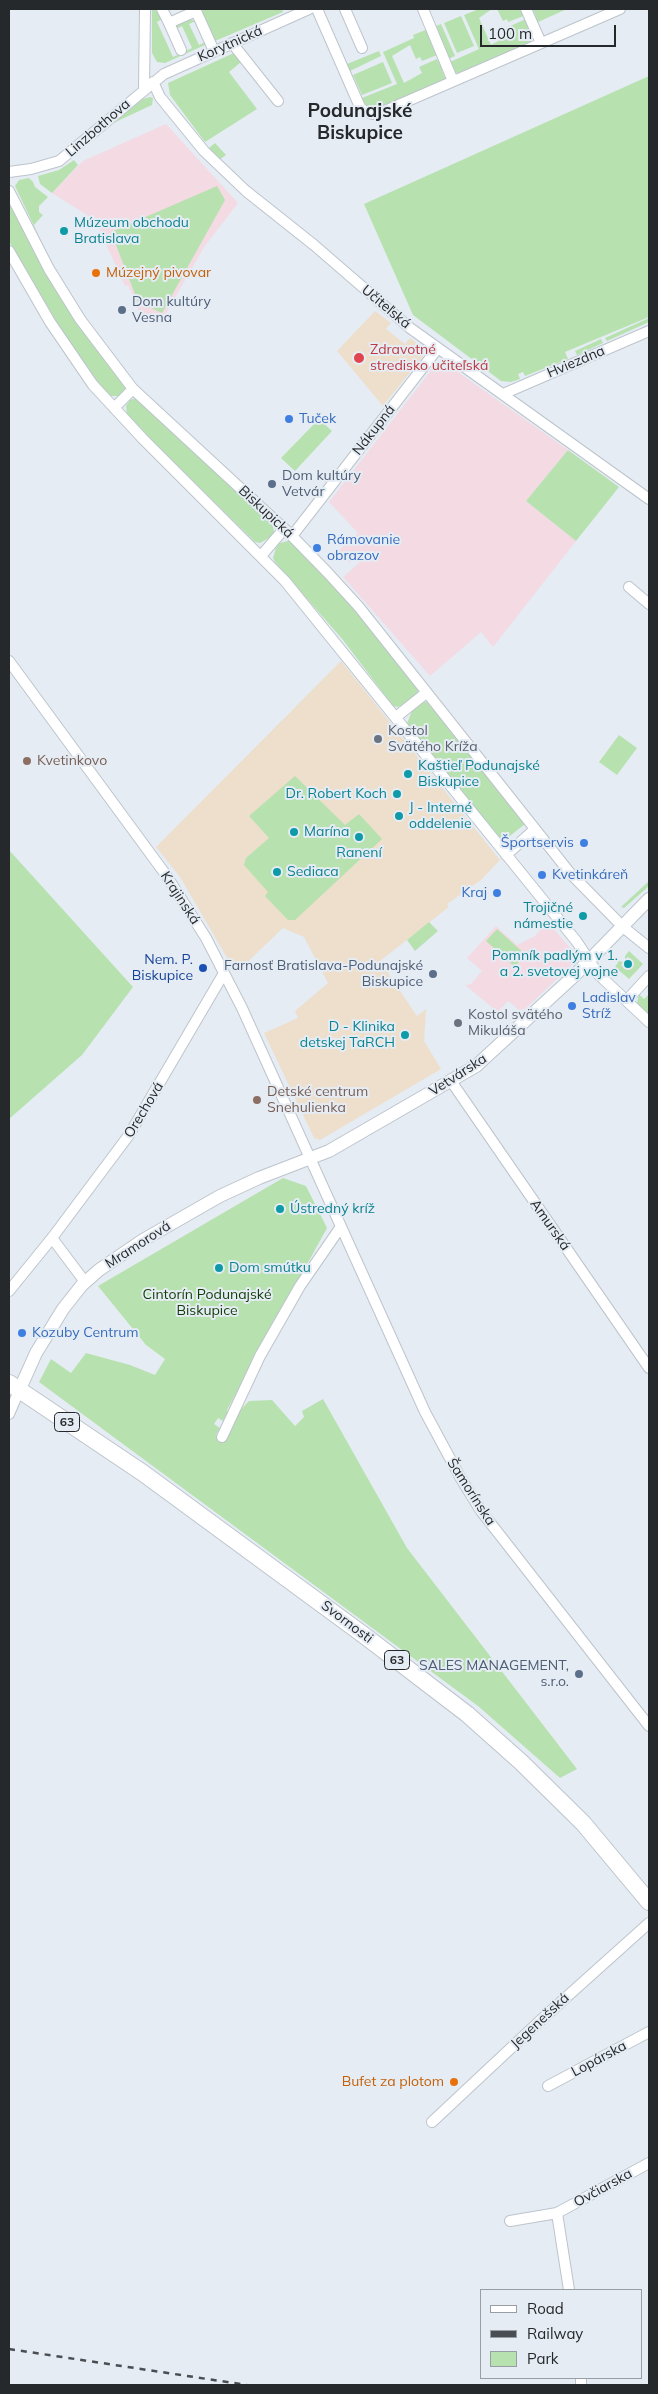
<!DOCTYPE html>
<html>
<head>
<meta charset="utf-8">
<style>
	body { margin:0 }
	#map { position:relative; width:658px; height:2394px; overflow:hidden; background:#e5ecf4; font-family:Mulish,sans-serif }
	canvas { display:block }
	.frame { position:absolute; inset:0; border:10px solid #26292c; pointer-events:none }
	.legend { position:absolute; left:480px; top:2289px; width:162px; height:90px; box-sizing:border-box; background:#e5ecf4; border:1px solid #999ea4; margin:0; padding:6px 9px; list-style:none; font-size:15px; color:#26292c }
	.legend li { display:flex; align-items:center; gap:10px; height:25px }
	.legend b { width:25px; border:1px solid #999ea4 }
	.scale { position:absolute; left:480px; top:25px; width:136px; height:22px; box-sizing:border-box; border:2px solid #26292c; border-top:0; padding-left:6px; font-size:15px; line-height:18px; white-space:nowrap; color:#26292c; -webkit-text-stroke:4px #e5ecf4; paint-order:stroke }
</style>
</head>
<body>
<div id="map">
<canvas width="658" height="2394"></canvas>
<div class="frame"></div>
<ul class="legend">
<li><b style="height:6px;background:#fff"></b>Road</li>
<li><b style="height:6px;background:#4a4e52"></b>Railway</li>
<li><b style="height:14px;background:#b7e2af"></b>Park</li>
</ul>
<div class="scale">100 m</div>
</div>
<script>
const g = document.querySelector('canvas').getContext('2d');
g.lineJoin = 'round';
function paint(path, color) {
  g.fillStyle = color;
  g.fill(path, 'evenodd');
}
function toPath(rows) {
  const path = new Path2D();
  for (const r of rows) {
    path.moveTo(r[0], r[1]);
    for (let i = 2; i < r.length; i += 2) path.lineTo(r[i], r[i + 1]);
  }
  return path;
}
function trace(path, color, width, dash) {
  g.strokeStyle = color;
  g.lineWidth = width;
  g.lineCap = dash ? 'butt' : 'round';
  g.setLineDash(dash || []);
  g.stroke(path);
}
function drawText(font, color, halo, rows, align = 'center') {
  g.font = font + ' Mulish,sans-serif';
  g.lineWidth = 4;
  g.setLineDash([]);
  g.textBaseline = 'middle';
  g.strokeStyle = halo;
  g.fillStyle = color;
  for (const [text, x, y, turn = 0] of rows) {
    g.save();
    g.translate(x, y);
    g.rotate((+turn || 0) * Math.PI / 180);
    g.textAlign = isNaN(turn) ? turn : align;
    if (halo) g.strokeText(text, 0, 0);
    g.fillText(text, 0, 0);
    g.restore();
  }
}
const education = toPath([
	[166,124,238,203,204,247,161,322,140,313,128,285,125,286,95,220,52,193,83,161],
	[448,365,568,450,526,501,576,541,493,647,481,632,430,676,343,577,361,561,357,556,349,563,340,552,336,553,358,533,329,502,433,368],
	[547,921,577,956,576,961,525,1009,519,1010,508,1001,498,1012,465,985,471,984,482,971,467,958,496,926,517,945,535,936]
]);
const medical = toPath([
	[375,311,391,323,386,329,405,344,410,338,427,351,383,406,337,351],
	[341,661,500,860,481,880,447,904,449,907,380,961,417,1016,426,1009,424,1041,441,1069,320,1140,314,1138,264,1033,298,1018,295,1011,328,983,304,937,283,928,236,973,180,877,156,847]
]);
const green = toPath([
	[152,9,158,9,162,19,157,22,173,57,192,48,182,26,176,29,177,25,188,19,196,21,189,24,199,45,205,42,205,45,165,63,157,62,152,53],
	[199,9,282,9,283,12,215,41],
	[479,9,492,9,479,18,491,45,509,35,506,28,528,18,534,40,459,74,455,72,450,62,479,49,464,15],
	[497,9,523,9,526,15,508,22,507,19,503,21],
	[533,9,567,9,538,22],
	[461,16,474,46,457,53,444,23],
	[441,24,455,56,448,59,434,27],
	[428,29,437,55,422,61,420,57,416,59,410,45,392,56,404,83,422,73,419,67,437,59,440,65,443,64,445,69,442,71,446,80,376,110,368,108,362,98,397,84,383,52,414,38,413,35],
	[379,51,381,56,350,71,347,64],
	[234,53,241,62,229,72,257,109,205,142,170,95,168,83],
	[383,62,392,83,362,95,353,75],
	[649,76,649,317,565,352,568,359,525,376,523,372,518,374,520,379,511,382,501,381,413,315,364,204],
	[150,97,153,98,152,105,109,125,139,100],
	[215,143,226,155,219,160,209,148],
	[74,160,78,165,52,193,40,184,38,176,59,170],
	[29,178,33,182,35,187,48,197,39,206,39,212,43,215,34,225,43,245,15,186,19,180],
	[217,186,225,200,162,313,138,302,111,232],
	[9,199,64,301,96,348,123,382,126,387,119,396,108,396,66,337,25,270,9,241],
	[649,318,649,322,607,341,605,338],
	[601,339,603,343,577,355,575,351],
	[136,398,273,525,274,532,269,538,260,543,255,542,127,416,126,406,130,400],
	[319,419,332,431,295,471,281,458],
	[568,450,619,487,576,541,526,501],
	[288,541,293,543,359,612,416,687,418,691,416,695,403,705,397,707,393,706,343,640,275,562,273,558,276,548,280,543],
	[424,702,429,702,525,824,501,843,407,723,412,711],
	[619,735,637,748,617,775,599,762],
	[295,776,345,825,359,814,382,839,295,920,288,920,265,896,268,892,244,865,246,858,269,838,249,816],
	[9,850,133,987,82,1055,9,1119],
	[649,881,649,886,624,908,621,907],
	[429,922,438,931,415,951,407,940],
	[497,929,525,954,515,967,486,941],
	[629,951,643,964,629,979,615,967,619,961,624,962,621,965,625,969,633,962,628,957,625,960,625,956],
	[639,994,644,999,649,994,649,1016,637,1003],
	[283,1178,306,1186,327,1228,227,1410,228,1412,223,1421,218,1418,214,1424,220,1428,215,1436,249,1401,272,1400,295,1426,304,1417,302,1411,323,1399,407,1548,577,1769,560,1778,478,1706,39,1382,51,1359,71,1373,86,1353,130,1365,155,1375,165,1359,146,1345,98,1286]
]);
const minor = toPath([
	[162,9,169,23],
	[317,9,360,107,364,111,372,114,380,113,620,9],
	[345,9,362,48],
	[423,9,453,81],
	[526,9,541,43],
	[232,43,278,101],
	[181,50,169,23,196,11,214,51],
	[153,82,160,97,204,151,246,191,314,245,410,328,649,499],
	[144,88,145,9],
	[9,172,31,169,59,161,164,74,309,9],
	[9,191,49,269,80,319,133,389,292,536,328,573,359,607,570,873,623,927,649,948],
	[9,251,50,322,93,385,143,439,285,581,577,942,598,974,649,1022],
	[503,394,649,331],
	[114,408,133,389],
	[292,536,438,348],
	[261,556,284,529],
	[629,587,649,604],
	[9,661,166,875,206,938,242,1008,425,1412,460,1477,481,1511,649,1726],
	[396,717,426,693],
	[506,855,534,830],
	[627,1000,649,976],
	[451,1081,649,1368],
	[52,1238,85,1282],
	[9,1291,52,1238,129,1135,224,973],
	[9,1414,19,1391],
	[222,1437,260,1356,300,1286,340,1228],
	[548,2086,649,2032],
	[432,2122,542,2019,649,1923],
	[557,2213,569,2290],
	[510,2221,557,2213,649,2163],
	[581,2385,581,2378]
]);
const tertiary = toPath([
	[19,1391,36,1353,63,1309,82,1285,99,1270,143,1240,220,1196,259,1178,329,1151,476,1066,575,975,649,899]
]);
const primary = toPath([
	[9,1383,143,1473,365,1636,467,1714,521,1762,583,1823,649,1902]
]);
const rail = toPath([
	[9,2349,247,2385]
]);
const markers = [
	[64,231,5,"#0f9aa8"],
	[96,273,5,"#e8710a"],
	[122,310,5,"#5c6f8a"],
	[359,358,6,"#e0444e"],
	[289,419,5,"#3f7fe0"],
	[272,484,5,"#5c6f8a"],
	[317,548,5,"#3f7fe0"],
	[378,739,5,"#6b7280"],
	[27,761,5,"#8d6e63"],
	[408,774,5,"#0f9aa8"],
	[397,794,5,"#0f9aa8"],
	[399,816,5,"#0f9aa8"],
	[294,832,5,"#0f9aa8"],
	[359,837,5,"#0f9aa8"],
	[584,843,5,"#3f7fe0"],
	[277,872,5,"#0f9aa8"],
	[542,875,5,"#3f7fe0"],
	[497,893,5,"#3f7fe0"],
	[583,916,5,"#0f9aa8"],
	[628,964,5,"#0f9aa8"],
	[203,968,5,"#1a4fb4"],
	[433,974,5,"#5c6f8a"],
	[572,1006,5,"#3f7fe0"],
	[458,1023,5,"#6b7280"],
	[405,1035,5,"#0f9aa8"],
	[257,1100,5,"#8d6e63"],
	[280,1209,5,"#0f9aa8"],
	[219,1268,5,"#0f9aa8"],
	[22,1333,5,"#3f7fe0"],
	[579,1674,5,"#5c6f8a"],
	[454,2082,5,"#e8710a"]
];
const shields = [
	[67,1422,25],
	[397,1660,25]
];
const shieldNames = [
	["63",67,1422],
	["63",397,1660]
];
const streetNames = [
	["Korytnická",230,44,-24],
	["Linzbothova",98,128,-41],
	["Učiteľská",386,307,40],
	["Hviezdna",576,362,-23],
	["Nákupná",374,430,-52],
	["Biskupická",266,512,43],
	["Krajinská",180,898,57],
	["Vetvárska",458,1075,-33],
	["Orechová",144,1110,-59],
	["Amurská",550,1225,55],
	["Mramorová",138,1245,-33],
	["Šamorínska",471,1492,57],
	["Svornosti",347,1622,37],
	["Jegenešská",540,2021,-43],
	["Lopárska",599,2059,-28],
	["Ovčiarska",603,2188,-29]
];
const cultureNames = [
	["Múzeum obchodu",74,223],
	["Bratislava",74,239],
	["Kaštieľ Podunajské",418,766],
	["Biskupice",418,782],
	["Dr. Robert Koch",387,794,"right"],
	["J - Interné",409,808],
	["oddelenie",409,824],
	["Marína",304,832],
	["Ranení",359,853,"center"],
	["Sediaca",287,872],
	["Trojičné",573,908,"right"],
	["námestie",573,924,"right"],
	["Pomník padlým v 1.",618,956,"right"],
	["a 2. svetovej vojne",618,972,"right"],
	["D - Klinika",395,1027,"right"],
	["detskej TaRCH",395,1043,"right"],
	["Ústredný kríž",290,1209],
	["Dom smútku",229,1268]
];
const foodNames = [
	["Múzejný pivovar",106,273],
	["Bufet za plotom",444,2082,"right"]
];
const serviceNames = [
	["Dom kultúry",132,302],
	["Vesna",132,318],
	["Dom kultúry",282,476],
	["Vetvár",282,492],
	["Farnosť Bratislava-Podunajské",423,966,"right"],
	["Biskupice",423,982,"right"],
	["SALES MANAGEMENT,",569,1666,"right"],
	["s.r.o.",569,1682,"right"]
];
const healthNames = [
	["Zdravotné",370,350],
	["stredisko učiteľská",370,366]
];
const shopNames = [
	["Tuček",299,419],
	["Rámovanie",327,540],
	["obrazov",327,556],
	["Športservis",574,843,"right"],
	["Kvetinkáreň",552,875],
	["Kraj",487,893,"right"],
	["Ladislav",582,998],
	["Stríž",582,1014],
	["Kozuby Centrum",32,1333]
];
const worshipNames = [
	["Kostol",388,731],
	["Svätého Kríža",388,747],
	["Kostol svätého",468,1015],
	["Mikuláša",468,1031]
];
const educationNames = [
	["Kvetinkovo",37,761],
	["Detské centrum",267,1092],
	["Snehulienka",267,1108]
];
const transitNames = [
	["Nem. P.",193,960],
	["Biskupice",193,976]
];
const parkNames = [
	["Cintorín Podunajské",207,1295],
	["Biskupice",207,1311]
];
const districtNames = [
	["Podunajské",360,111],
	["Biskupice",360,133]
];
paint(education, '#f3dae3');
paint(medical, '#eddfcc');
paint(green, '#b7e2af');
trace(minor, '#bdc4cc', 12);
trace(tertiary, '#bdc4cc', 14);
trace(primary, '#bdc4cc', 18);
trace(minor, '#fff', 10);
trace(tertiary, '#fff', 12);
trace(primary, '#fff', 16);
trace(rail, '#4a4e52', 2.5, [6, 6]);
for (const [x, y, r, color] of markers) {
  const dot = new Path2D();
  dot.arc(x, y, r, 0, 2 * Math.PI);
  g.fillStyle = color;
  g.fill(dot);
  trace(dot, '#e5ecf4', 2);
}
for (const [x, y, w] of shields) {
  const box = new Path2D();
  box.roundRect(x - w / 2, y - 9.5, w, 19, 4);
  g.fillStyle = '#e5ecf4';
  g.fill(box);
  trace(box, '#26292c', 1);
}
drawText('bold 12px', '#26292c', null, shieldNames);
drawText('14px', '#26292c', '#e5ecf4', streetNames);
drawText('14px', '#0d838f', '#e5ecf4', cultureNames, 'left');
drawText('14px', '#c56008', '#e5ecf4', foodNames, 'left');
drawText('14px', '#4e5e75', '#e5ecf4', serviceNames, 'left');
drawText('14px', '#be3a42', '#e5ecf4', healthNames, 'left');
drawText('14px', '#366cbe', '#e5ecf4', shopNames, 'left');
drawText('14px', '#5b616d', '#e5ecf4', worshipNames, 'left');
drawText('14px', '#785e54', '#e5ecf4', educationNames, 'left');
drawText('14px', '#164399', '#e5ecf4', transitNames, 'right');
drawText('14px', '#0f3d05', '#e5ecf4', parkNames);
drawText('bold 19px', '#26292c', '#e5ecf4', districtNames);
</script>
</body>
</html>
